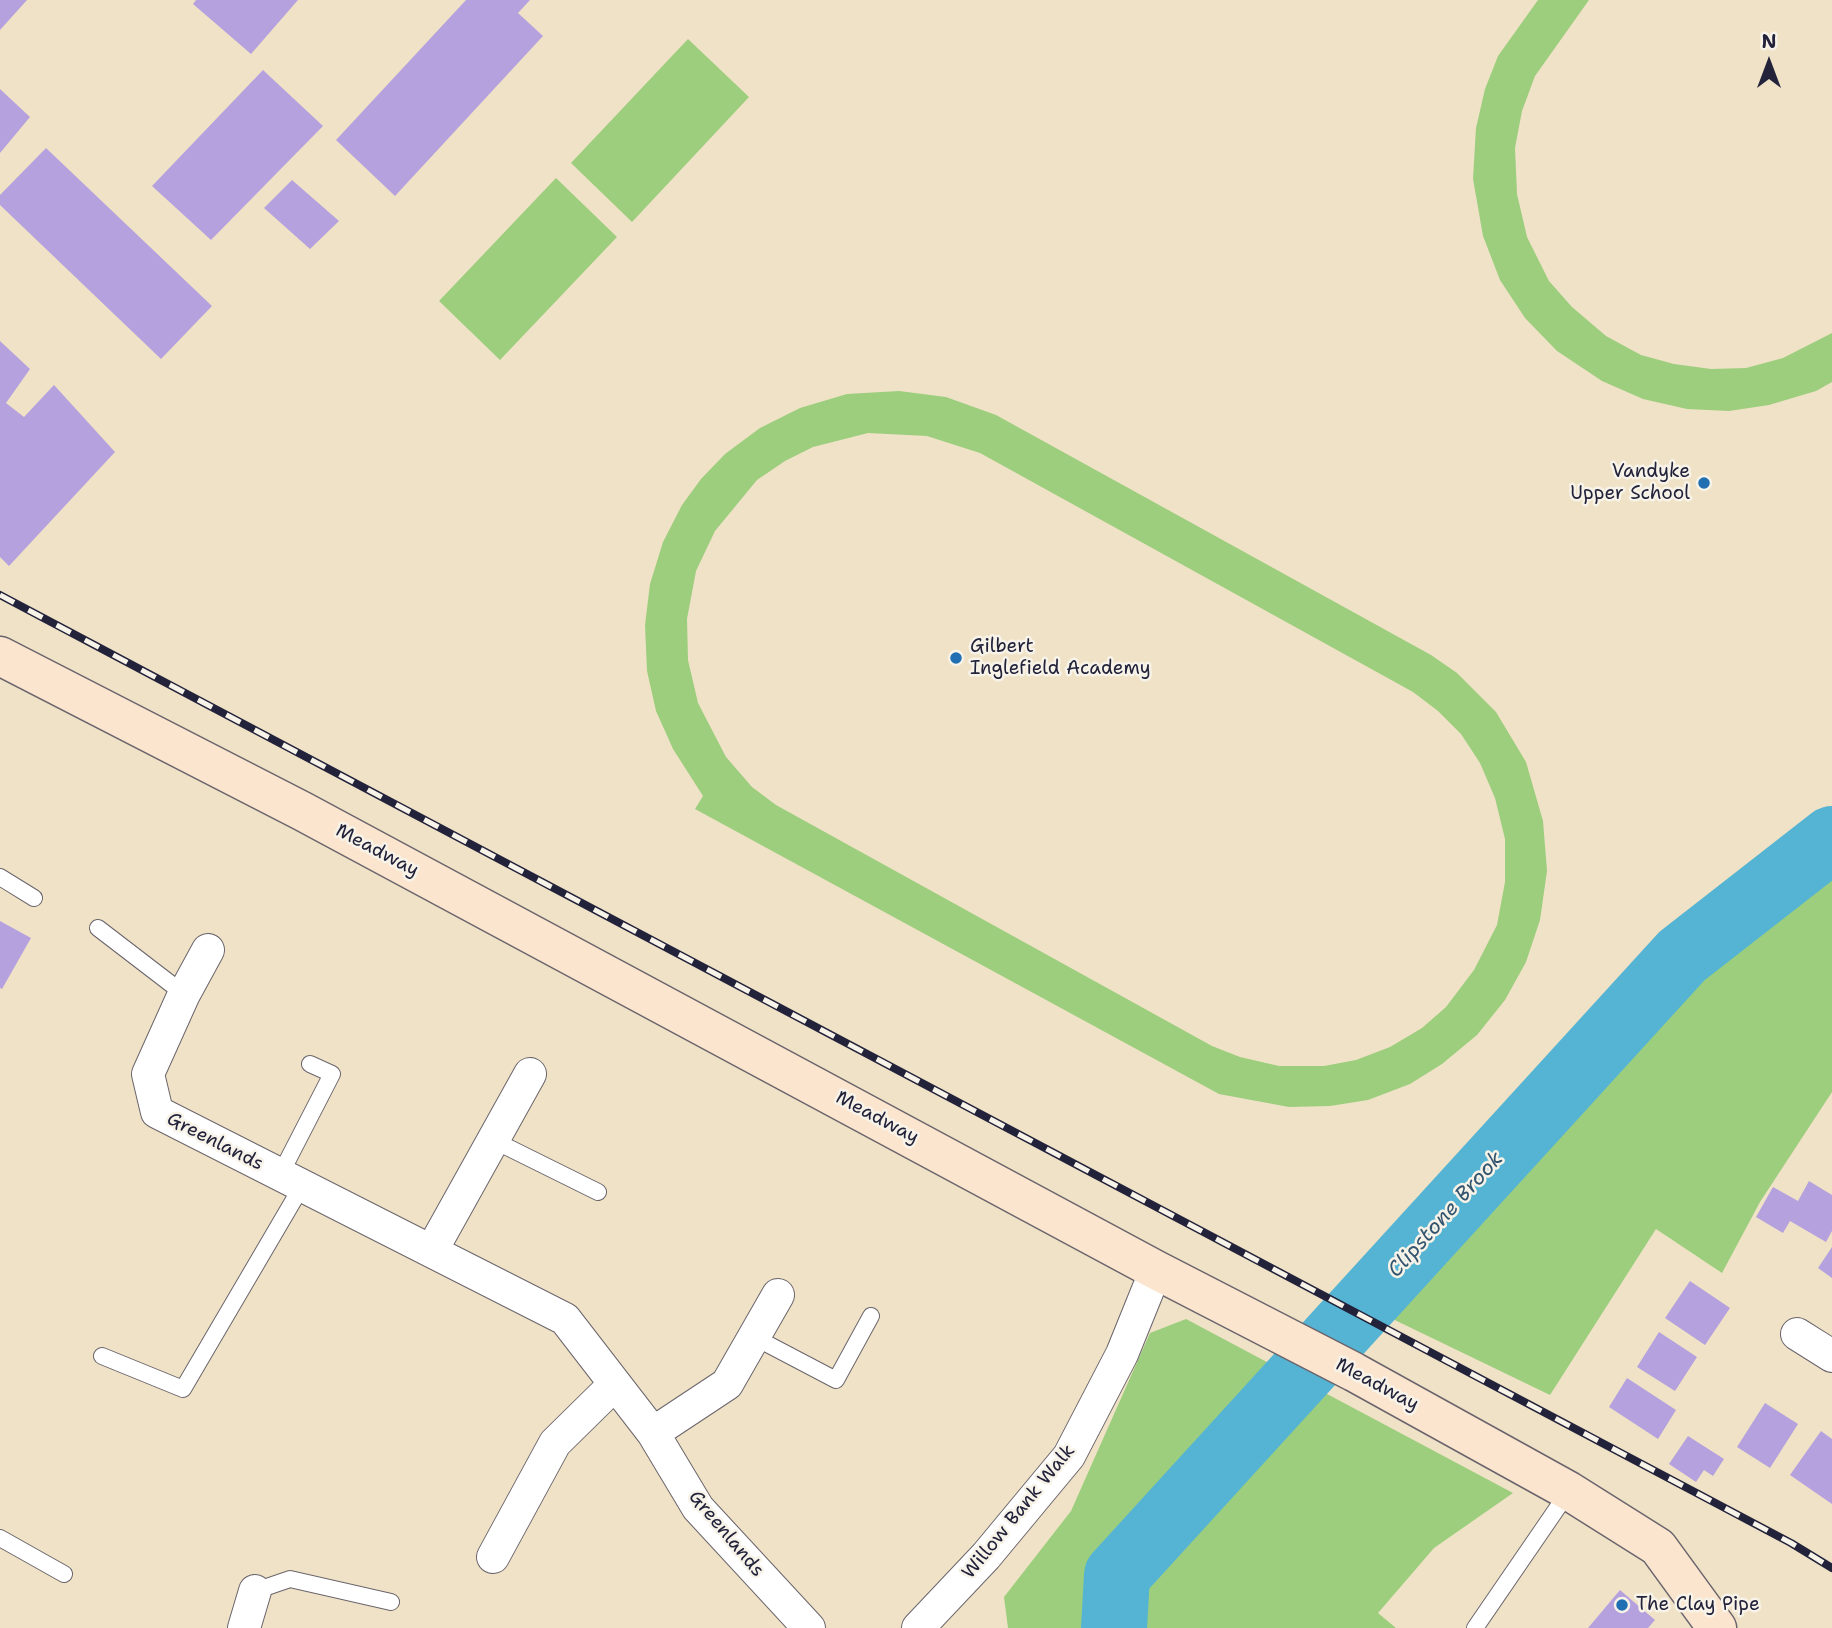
<!DOCTYPE html>
<html>
<head>
<meta charset="utf-8">
<style>
	body { margin:0 }
	#map { position:relative; width:1832px; height:1628px; overflow:hidden; background:#f0e2c6; font-family:"Shantell Sans",sans-serif }
	canvas { display:block }
	.north { position:absolute; left:1734px; top:28px; width:70px; height:70px; -webkit-text-stroke:5px #f7f3e8; paint-order:stroke; rotate:0deg; font-size:19px; font-weight:700; line-height:28px; text-align:center; color:#22223b }
	.north::after { content:''; display:block; margin:auto; width:24px; height:32px; background:#22223b; clip-path:polygon(50% 0,100% 100%,50% 72%,0 100%) }
</style>
</head>
<body>
<div id="map">
<canvas width="1832" height="1628"></canvas>
<div class="north">N</div>
</div>
<script>
const g = document.querySelector('canvas').getContext('2d');
g.lineJoin = 'round';
function paint(path, color) {
  g.fillStyle = color;
  g.fill(path, 'evenodd');
}
function toPath(rows) {
  const path = new Path2D();
  for (const r of rows) {
    path.moveTo(r[0], r[1]);
    for (let i = 2; i < r.length; i += 2) path.lineTo(r[i], r[i + 1]);
  }
  return path;
}
function trace(path, color, width, dash) {
  g.strokeStyle = color;
  g.lineWidth = width;
  g.lineCap = dash ? 'butt' : 'round';
  g.setLineDash(dash || []);
  g.stroke(path);
}
function drawText(font, color, halo, rows, align = 'center') {
  g.font = font + ' "Shantell Sans",sans-serif';
  g.lineWidth = 5;
  g.setLineDash([]);
  g.textBaseline = 'middle';
  g.strokeStyle = halo;
  g.fillStyle = color;
  for (const [text, x, y, turn = 0] of rows) {
    g.save();
    g.translate(x, y);
    g.rotate((+turn || 0) * Math.PI / 180);
    g.textAlign = isNaN(turn) ? turn : align;
    if (halo) g.strokeText(text, 0, 0);
    g.fillText(text, 0, 0);
    g.restore();
  }
}
const green = toPath([
	[1538,0,1589,0,1535,76,1522,111,1515,148,1517,194,1527,237,1549,281,1572,307,1606,336,1641,355,1674,364,1711,369,1746,368,1783,358,1832,333,1832,382,1816,391,1769,405,1729,411,1687,409,1643,399,1602,381,1557,351,1525,318,1500,280,1483,236,1473,179,1476,128,1485,89,1498,56],
	[688,39,749,97,632,222,571,163],
	[556,178,617,237,500,360,439,301],
	[899,391,946,397,996,415,1431,655,1457,673,1496,712,1526,762,1543,821,1547,871,1540,920,1526,962,1505,1000,1477,1035,1442,1064,1410,1084,1368,1100,1330,1106,1289,1107,1219,1094,695,809,703,796,673,749,656,711,647,671,645,625,650,584,663,542,682,505,701,479,725,454,760,428,800,408,847,394],
	[868,433,927,436,980,453,1413,692,1438,711,1461,734,1480,763,1495,798,1505,839,1505,882,1497,925,1474,970,1446,1007,1422,1028,1390,1047,1356,1060,1324,1066,1279,1066,1240,1057,1212,1046,776,805,752,787,726,757,698,703,688,660,687,619,696,571,715,531,757,480,785,461,813,447],
	[1832,856,1832,1092,1760,1202,1722,1273,1656,1229,1550,1395,1374,1310,1694,964],
	[1186,1319,1295,1377,1115,1574,1112,1628,1008,1628,1004,1597,1071,1511,1150,1333],
	[1299,1379,1513,1493,1434,1548,1378,1613,1396,1628,1115,1628,1119,1576]
]);
const river = toPath([
	[1114,1628,1117,1575,1682,956,1832,839]
]);
const building = toPath([
	[0,0,27,0,0,30],
	[196,0,298,0,251,54,193,4],
	[466,0,530,0,518,13,543,36,395,196,336,140],
	[263,70,323,126,211,240,152,186],
	[0,89,30,117,0,153],
	[46,148,212,306,161,359,0,205,0,195],
	[292,180,339,221,310,249,264,208],
	[0,341,30,369,6,403,24,417,54,385,115,452,9,566,0,557],
	[0,921,31,938,2,989,0,988],
	[1809,1181,1832,1195,1832,1231,1826,1242,1790,1221,1783,1233,1756,1217,1773,1187,1798,1201],
	[1832,1247,1832,1278,1818,1268],
	[1690,1281,1730,1308,1705,1345,1665,1318],
	[1659,1332,1697,1357,1675,1391,1637,1367],
	[1627,1378,1676,1410,1658,1439,1609,1407],
	[1765,1403,1798,1424,1770,1468,1737,1447],
	[1821,1431,1832,1439,1832,1504,1790,1475],
	[1688,1436,1724,1459,1713,1476,1704,1470,1696,1482,1669,1464],
	[1620,1590,1655,1620,1648,1628,1588,1628]
]);
const lane = toPath([
	[0,877,34,898],
	[98,928,184,994],
	[493,1140,598,1192],
	[280,1175,332,1074,310,1064],
	[756,1338,836,1380,871,1316],
	[102,1356,183,1389,302,1186],
	[0,1538,64,1574],
	[255,1591,290,1579,391,1602],
	[1475,1628,1569,1491]
]);
const street = toPath([
	[208,950,184,994,148,1074,157,1112,565,1319,653,1433,698,1508,809,1628],
	[432,1250,530,1074],
	[1797,1334,1832,1356],
	[653,1433,727,1384,778,1295],
	[493,1557,555,1443,614,1385],
	[244,1628,255,1591],
	[918,1628,986,1556,1069,1456,1122,1354,1156,1270]
]);
const secondary = toPath([
	[0,656,302,811,1156,1270,1354,1372,1569,1491,1658,1547,1717,1628]
]);
const rail = toPath([
	[0,595,1791,1543,1832,1568]
]);
const markers = [
	[1704,483,7,"#1f6fb2"],
	[956,658,7,"#1f6fb2"],
	[1622,1605,7,"#1f6fb2"]
];
const poiNames = [
	["Vandyke",1690,472,"right"],
	["Upper School",1690,494,"right"],
	["Gilbert",970,647],
	["Inglefield Academy",970,669],
	["The Clay Pipe",1636,1605]
];
const streetNames = [
	["Meadway",377,851,28],
	["Meadway",877,1118,28],
	["Greenlands",215,1142,27],
	["Meadway",1377,1385,28],
	["Willow Bank Walk",1019,1512,-51],
	["Greenlands",726,1534,50]
];
const waterNames = [
	["Clipstone Brook",1446,1215,-48]
];
paint(green, '#9cce7e');
trace(river, '#55b4d3', 66);
paint(building, '#b5a1de');
trace(lane, '#6a656c', 18);
trace(street, '#6a656c', 34);
trace(secondary, '#6a656c', 41);
trace(lane, '#fff', 16);
trace(street, '#fff', 32);
trace(secondary, '#fce5cf', 38);
trace(rail, '#22223b', 8);
trace(rail, '#f7f3e8', 5, [16]);
for (const [x, y, r, color] of markers) {
  const dot = new Path2D();
  dot.arc(x, y, r, 0, 2 * Math.PI);
  g.fillStyle = color;
  g.fill(dot);
  trace(dot, '#f7f3e8', 2.5);
}
drawText('19px', '#22223b', '#f7f3e8', poiNames, 'left');
drawText('19px', '#22223b', '#f7f3e8', streetNames);
drawText('italic 21px', '#345570', '#f7f3e8', waterNames);
</script>
</body>
</html>
